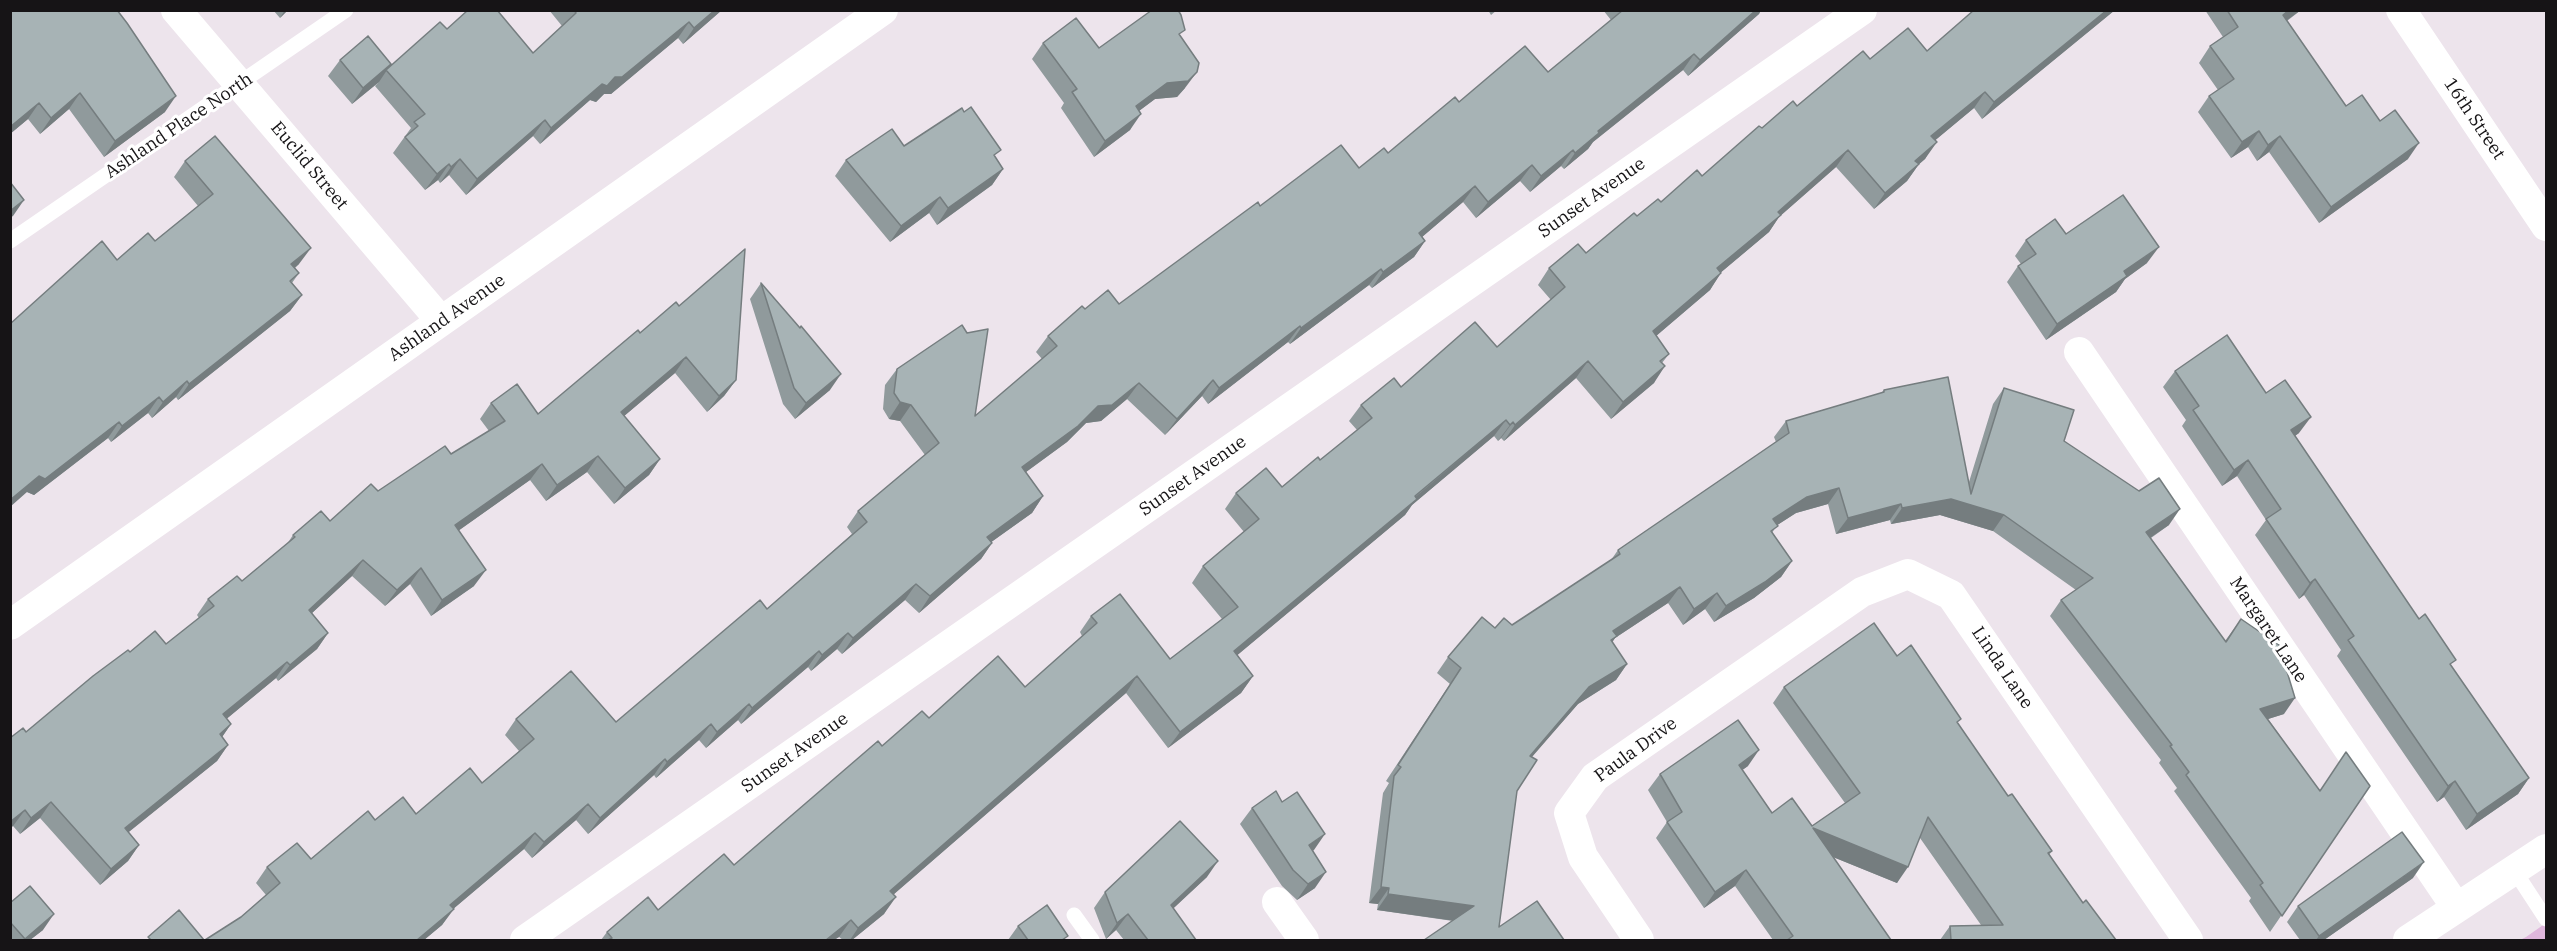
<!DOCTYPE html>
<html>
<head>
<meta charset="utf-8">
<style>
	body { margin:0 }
	#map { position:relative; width:2557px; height:951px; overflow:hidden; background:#ede4ec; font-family:"IBM Plex Serif",serif }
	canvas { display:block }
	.frame { position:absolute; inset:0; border:12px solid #161416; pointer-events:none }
</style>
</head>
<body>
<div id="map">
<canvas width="2557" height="951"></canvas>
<div class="frame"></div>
</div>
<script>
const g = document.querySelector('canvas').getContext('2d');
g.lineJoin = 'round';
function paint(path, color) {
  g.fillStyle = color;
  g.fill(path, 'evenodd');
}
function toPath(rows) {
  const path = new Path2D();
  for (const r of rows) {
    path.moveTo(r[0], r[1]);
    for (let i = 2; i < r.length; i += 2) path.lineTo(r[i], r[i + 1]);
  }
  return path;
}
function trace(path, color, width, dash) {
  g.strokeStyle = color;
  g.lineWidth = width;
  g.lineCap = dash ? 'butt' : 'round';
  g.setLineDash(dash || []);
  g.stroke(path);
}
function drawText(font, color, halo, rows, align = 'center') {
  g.font = font + ' "IBM Plex Serif",serif';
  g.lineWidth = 6;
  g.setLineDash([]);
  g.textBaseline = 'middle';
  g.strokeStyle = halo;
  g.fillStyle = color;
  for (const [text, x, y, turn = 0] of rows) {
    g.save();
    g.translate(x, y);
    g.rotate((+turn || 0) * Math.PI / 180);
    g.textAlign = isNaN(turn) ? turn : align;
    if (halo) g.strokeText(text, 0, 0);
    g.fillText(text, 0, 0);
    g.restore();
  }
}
const green = toPath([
	[2546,923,2546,940,2520,940,2526,937]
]);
const lane = toPath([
	[10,241,346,10],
	[2514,870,2546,919],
	[1074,915,1092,940]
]);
const street = toPath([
	[176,10,441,321],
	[2401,10,2546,226],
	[2079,352,2456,907],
	[10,625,883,10],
	[1277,902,1304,940],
	[525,940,1862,10],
	[1639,940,1583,857,1569,813,1595,777,1862,592,1908,574,1951,595,2188,940],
	[2408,940,2546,849]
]);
const wall = toPath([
	[10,10,165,112,104,157,69,109,40,134,28,119,10,134],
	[273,10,288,10,280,18],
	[549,10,722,10,683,44,678,38,611,94,604,94,596,102,590,100,540,144,533,136,466,195,449,175,440,183,438,180,425,190,393,153,411,128,375,86,379,82,352,104,328,76,340,60,388,69,447,29,533,53,562,26],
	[1488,10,1497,10,1491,15],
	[1603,10,1761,10,1759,14,1688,76,1683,70,1593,142,1588,149,1564,169,1561,166,1530,192,1520,181,1476,218,1463,202,1422,237,1425,241,1414,257,1372,288,1369,285,1290,344,1288,342,1208,404,1202,396,1165,435,1127,399,1101,421,1086,423,1067,442,1026,472,1043,496,1032,513,991,542,992,543,981,559,919,613,905,600,842,654,837,649,811,671,808,667,741,724,738,720,706,748,699,740,656,778,654,775,588,834,576,820,532,858,524,849,453,909,442,925,424,940,205,940,241,917,266,895,256,883,267,867,311,859,375,820,416,814,482,783,519,751,505,735,516,719,616,722,767,609,852,534,847,527,858,511,925,455,900,421,889,419,883,409,885,385,897,369,975,416,1042,359,1036,352,1048,336,1085,309,1119,304,1260,206,1359,168,1388,153,1459,102,1548,72,1611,20],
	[1974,10,2115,10,1982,119,1974,108,1935,140,1925,159,1919,164,1907,181,1874,209,1836,167,1779,217,1769,232,1721,272,1710,290,1656,336,1669,354,1662,363,1654,383,1611,419,1576,378,1504,441,1501,438,1498,441,1494,436,1412,505,1405,515,1237,655,1253,676,1241,693,1168,748,1126,693,893,895,884,914,852,940,843,940,839,937,834,940,601,940,607,932,658,910,734,865,882,746,929,718,1025,687,1082,636,1080,632,1091,616,1170,659,1222,619,1192,583,1203,566,1244,532,1225,509,1236,493,1282,487,1320,460,1357,430,1349,421,1361,405,1401,387,1497,347,1551,300,1538,285,1549,268,1586,253,1637,216,1702,176,1762,128,1870,59,1927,51],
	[2205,10,2301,10,2287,21,2346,106,2408,159,2319,223,2269,152,2257,161,2248,147,2231,158,2198,112,2209,96,2218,90,2199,63,2210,46,2223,37],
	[1180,36,1185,88,1177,97,1155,99,1139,111,1130,130,1094,157,1061,108,1064,103,1032,59,1043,43,1099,48],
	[904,146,996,158,1003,169,992,185,937,225,929,213,890,242,835,176,846,160],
	[185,161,299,264,295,268,299,273,292,283,302,295,290,311,178,400,176,397,152,418,148,413,111,442,108,438,34,495,27,492,117,260,155,241,198,206,174,177],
	[2066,234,2147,263,2125,279,2116,292,2046,340,2007,282,2018,266,2021,264,2015,256,2026,240],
	[761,283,830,390,795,419,783,404,750,299],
	[640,333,736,380,724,396,707,412,675,373,624,416,660,459,649,475,614,504,587,472,546,501,530,480,459,530,474,586,431,616,410,584,385,606,352,576,312,613,328,633,317,649,278,681,276,678,226,719,231,724,222,737,228,745,217,761,128,832,139,845,128,861,100,885,40,818,20,834,13,826,10,828,10,738,26,732,130,652,166,644,199,618,197,615,208,599,242,581,287,544,293,535,330,521,378,491,451,454,489,431,480,419,491,403,538,414],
	[2175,371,2266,393,2299,433,2295,436,2419,619,2529,778,2518,794,2466,830,2444,797,2437,802,2337,656,2341,650,2304,595,2299,599,2255,535,2266,520,2237,476,2222,486,2182,426,2186,420,2163,387],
	[2004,388,2064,441,2169,525,2151,538,2225,641,2241,619,2284,714,2268,719,2320,791,2346,752,2370,786,2270,932,2249,901,2251,898,2174,791,2177,788,2159,763,2161,760,2050,616,2061,600,2076,590,1993,531,1940,515,1891,524,1890,520,1836,534,1828,504,1796,513,1777,525,1772,533,1792,561,1781,577,1754,598,1714,622,1705,609,1683,625,1668,603,1615,638,1612,642,1627,664,1616,680,1578,704,1531,757,1517,791,1499,927,1564,940,1453,921,1377,910,1378,904,1369,903,1383,793,1389,783,1386,781,1450,684,1437,673,1448,657,1495,628,1512,625,1611,560,1618,550,1776,442,1774,437,1786,421,1881,393,1884,390,1969,482,1993,404],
	[1897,656,1958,724,2008,796,2052,851,2049,855,2083,903,2116,940,1940,940,1950,926,1981,925,1920,838,1897,883,1833,857,1891,940,1773,940,1735,886,1704,908,1656,838,1667,822,1648,790,1660,774,1748,766,1742,770,1772,813,1812,826,1845,803,1773,703,1784,687],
	[1252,808,1314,850,1313,850,1315,888,1297,900,1282,886,1240,824],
	[1207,877,1173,908,1196,940,1124,940,1116,930,1106,939,1094,908,1105,892],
	[2413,878,2324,940,2300,940,2287,922,2298,906],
	[10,903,43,930,30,940,10,940],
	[1018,926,1065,940,1008,940]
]);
const shadedWall = toPath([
	[285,10,288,10,280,18],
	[715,10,722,10,683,44,694,28],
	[1756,10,1761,10,1759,14,1688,76,1700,60],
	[2107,10,2115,10,1982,119,1994,102],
	[2289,10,2301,10,2272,31,2283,15],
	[689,22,678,38,611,94,604,94,596,102,590,100,540,144,551,128,602,84,615,77],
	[1694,54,1683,70,1593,142,1588,149,1564,169,1575,153,1598,131],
	[391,64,379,82,352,104,363,88],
	[1197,72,1185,88,1177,97,1155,99,1124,122,1136,106,1167,83],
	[1985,92,1974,108,1920,153,1931,136],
	[80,93,69,109,40,134,51,118],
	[176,96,165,112,104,157,115,141],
	[39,103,28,119,10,134,10,127],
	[1141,114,1130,130,1094,157,1105,141],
	[545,120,533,136,466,195,477,179],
	[2259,131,2248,147,2231,158,2242,142],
	[2280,136,2269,152,2257,161,2268,145],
	[1937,142,1925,159,1908,174,1919,164,1907,181,1874,209,1885,193,1915,161],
	[2419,143,2408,159,2319,223,2331,207],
	[1573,150,1561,166,1530,192,1541,176],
	[1848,150,1836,167,1779,217,1769,232,1706,285,1717,268,1778,212],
	[460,159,449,175,440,183,451,167],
	[449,164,438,180,425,190,437,174],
	[1532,165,1520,181,1476,218,1488,202],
	[1003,169,992,185,937,225,948,208],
	[1475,186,1463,202,1408,249,1419,233],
	[940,197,929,213,890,242,901,226],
	[24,200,13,216,10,218,10,211],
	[1425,241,1414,257,1372,288,1383,272],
	[2159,247,2147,263,2125,279,2116,292,2046,340,2057,324,2124,271],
	[311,248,299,264,280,280,291,264],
	[1381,269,1369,285,1290,344,1301,328],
	[1721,273,1710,290,1642,348,1653,331],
	[302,295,290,311,178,400,189,384],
	[1300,326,1288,342,1208,404,1219,388],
	[686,357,675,373,610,428,621,412],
	[1588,361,1576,378,1504,441,1515,425],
	[1665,366,1654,383,1611,419,1623,402],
	[841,374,830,390,795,419,806,403],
	[736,380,724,396,707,412,719,396],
	[1213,380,1202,396,1165,435,1177,419],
	[187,381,176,397,152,418,163,402],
	[1139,383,1127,399,1101,421,1086,423,1067,442,1011,483,1022,467,1098,406],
	[159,397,148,413,111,442,122,426],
	[900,402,911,405,900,421,889,419],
	[2311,417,2299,433,2280,446,2291,430],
	[1506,420,1494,436,1412,505,1405,515,1222,668,1234,651],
	[119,422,108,438,34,495,27,492,10,507,10,500,39,476],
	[1513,422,1501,438,1498,441,1510,425],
	[598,456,587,472,546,501,557,485],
	[660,459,649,475,614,504,625,488],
	[2248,460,2237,476,2222,486,2234,470],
	[542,464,530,480,444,541,455,525],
	[1839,488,1828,504,1796,513,1762,535,1773,519,1807,497],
	[1043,496,1032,513,976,553,987,537],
	[1951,499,2004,515,1993,531,1940,515,1891,524,1902,508],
	[1901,504,1890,520,1836,534,1848,518],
	[2180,509,2169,525,2135,548,2146,532],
	[992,543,981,559,919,613,930,596],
	[363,560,352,576,298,626,309,610],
	[1792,561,1781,577,1754,598,1714,622,1726,606],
	[421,568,410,584,385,606,397,590],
	[486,570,474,586,431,616,442,600],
	[2315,579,2304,595,2299,599,2310,583],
	[916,584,905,600,842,654,853,638],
	[1680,587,1668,603,1615,638,1606,652,1613,631],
	[1717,593,1705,609,1683,625,1694,609],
	[328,633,317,649,278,681,290,665],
	[848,633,837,649,811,671,822,655],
	[819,651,808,667,741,724,752,708],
	[287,662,276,678,212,731,223,714],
	[1627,664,1616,680,1578,704,1519,772,1530,756,1589,687],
	[1137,676,1126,693,879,907,890,891],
	[1253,676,1241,693,1168,748,1180,732],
	[2295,698,2284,714,2249,725,2260,709],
	[749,704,738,720,706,748,717,732],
	[231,724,220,740,220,734],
	[711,724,699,740,656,778,667,762],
	[228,745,217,761,114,844,125,828],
	[1759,750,1748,766,1727,781,1739,765],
	[665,759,654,775,588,834,600,818],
	[2529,778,2518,794,2466,830,2477,814],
	[2455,781,2444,797,2437,802,2448,786],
	[51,802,40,818,20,834,31,818],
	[588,804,576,820,532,858,544,842],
	[25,810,13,826,10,828,10,822],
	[1813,828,1908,867,1897,883,1801,844],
	[535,833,524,849,439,921,450,905],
	[1325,834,1314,850,1298,861,1309,845],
	[139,845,128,861,100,885,111,869],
	[1218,861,1207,877,1160,921,1171,905],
	[2424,862,2413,878,2324,940,2316,940,2319,936],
	[1746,870,1735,886,1704,908,1715,892],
	[1326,872,1315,888,1297,900,1308,884],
	[1381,887,1389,888,1378,904,1369,903],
	[1388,894,1474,906,1463,922,1377,910],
	[896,897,884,914,852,940,850,940,858,928],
	[454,909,442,925,424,940,417,940],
	[54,914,43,930,30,940,24,940],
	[1128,914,1116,930,1106,939,1117,923],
	[851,920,839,937,834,940,826,940]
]);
const building = toPath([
	[10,10,117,10,127,23,176,96,115,141,80,93,51,118,39,103,10,127,10,10],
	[468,10,497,10,533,53,576,13,574,10,715,10,694,28,689,22,622,77,615,77,607,86,602,84,551,128,545,120,477,179,460,159,451,167,449,164,437,174,405,137,418,126,414,122,425,114,386,70,440,22,447,29,468,10],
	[1152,10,1178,10,1181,15,1185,30,1179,34,1199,63,1197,72,1188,81,1167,83,1136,106,1141,114,1105,141,1072,92,1077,89,1043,43,1076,18,1099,48,1152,10],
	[1623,10,1756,10,1700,60,1694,54,1598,131,1599,133,1575,153,1573,150,1541,176,1532,165,1488,202,1475,186,1419,233,1425,241,1383,272,1381,269,1301,328,1300,326,1219,388,1213,380,1177,419,1139,383,1112,405,1098,406,1078,426,1022,467,1043,496,987,537,992,543,930,596,916,584,853,638,848,633,822,655,819,651,752,708,749,704,717,732,711,724,667,762,665,759,600,818,588,804,544,842,535,833,450,905,454,909,417,940,205,940,241,917,280,883,267,867,297,843,311,859,368,811,375,820,403,797,416,814,470,768,482,783,534,739,516,719,571,671,616,722,760,600,767,609,867,522,858,511,939,443,911,405,900,402,894,393,897,369,962,325,967,333,988,329,975,416,1057,346,1048,336,1082,306,1085,309,1108,290,1119,304,1258,202,1260,206,1341,145,1359,168,1384,148,1388,153,1455,97,1459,102,1525,46,1548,72,1623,10],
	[1974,10,2107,10,1994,102,1985,92,1931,136,1937,142,1915,161,1919,164,1885,193,1848,150,1778,212,1781,215,1717,268,1721,273,1653,331,1669,354,1660,361,1665,366,1623,402,1588,361,1515,425,1513,422,1510,425,1506,420,1415,496,1417,499,1234,651,1253,676,1180,732,1137,676,890,891,896,897,858,928,851,920,826,940,608,940,612,938,607,932,648,897,658,910,724,854,734,865,878,741,882,746,922,711,929,718,998,656,1025,687,1097,623,1091,616,1120,594,1170,659,1238,607,1203,566,1259,519,1236,493,1266,468,1282,487,1318,457,1320,460,1372,418,1361,405,1394,378,1401,387,1475,322,1497,347,1565,287,1549,268,1578,244,1586,253,1634,213,1637,216,1658,199,1661,202,1697,170,1702,176,1759,126,1762,128,1793,101,1797,106,1863,51,1870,59,1908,28,1927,51,1974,10],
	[2227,10,2289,10,2283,15,2346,106,2362,95,2380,121,2395,110,2419,143,2331,207,2280,136,2268,145,2259,131,2242,142,2209,96,2234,79,2210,46,2238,27,2227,10],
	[368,36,391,64,363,88,340,60,368,36],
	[971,107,1001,150,994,155,1003,169,948,208,940,197,901,226,846,160,892,129,904,146,962,108,964,112,971,107],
	[215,136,311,248,291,264,299,273,290,281,302,295,189,384,187,381,163,402,159,397,122,426,119,422,45,479,39,476,10,500,10,324,102,241,117,260,148,233,155,241,213,194,185,161,215,136],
	[10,182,24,200,10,211,10,182],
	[2123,195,2159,247,2124,271,2127,276,2057,324,2018,266,2036,254,2026,240,2055,219,2066,234,2123,195],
	[745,249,736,380,719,396,686,357,621,412,660,459,625,488,598,456,557,485,542,464,455,525,486,570,442,600,421,568,397,590,363,560,309,610,328,633,290,665,287,662,223,714,231,724,220,734,228,745,125,828,139,845,111,869,51,802,31,818,25,810,10,822,10,738,23,728,26,732,93,676,128,650,130,652,155,631,166,644,214,606,208,599,237,576,242,581,295,537,293,535,321,511,330,521,371,484,378,491,445,446,451,454,505,421,491,403,517,384,538,414,638,330,640,333,676,302,679,306,745,249],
	[761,283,800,328,801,326,841,374,806,403,794,388,761,283],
	[2227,335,2266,393,2285,380,2311,417,2291,430,2419,619,2425,614,2456,660,2450,664,2529,778,2477,814,2455,781,2448,786,2348,640,2354,636,2315,579,2310,583,2266,519,2281,509,2248,460,2234,470,2193,410,2199,406,2175,371,2227,335],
	[1948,377,1971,494,2004,388,2074,410,2064,441,2139,491,2159,478,2180,509,2146,532,2226,642,2241,619,2279,645,2295,698,2260,709,2320,791,2346,752,2370,786,2282,916,2260,885,2263,883,2186,775,2189,772,2170,746,2172,745,2061,600,2093,578,2004,515,1951,499,1902,508,1901,504,1848,518,1839,488,1807,497,1773,519,1778,526,1771,531,1792,561,1765,582,1726,606,1717,593,1694,609,1680,587,1613,631,1617,636,1611,640,1627,664,1589,687,1530,756,1537,760,1517,791,1499,927,1537,901,1564,940,1424,940,1474,906,1388,894,1389,888,1381,887,1394,776,1401,767,1398,765,1461,668,1448,657,1482,617,1495,628,1504,618,1512,625,1620,554,1618,550,1789,433,1786,421,1884,392,1884,390,1948,377],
	[1874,623,1897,656,1911,645,1961,719,1957,722,2008,796,2012,794,2052,851,2048,853,2083,903,2086,900,2116,940,1949,940,1951,940,1950,926,2003,925,1928,817,1908,867,1813,828,1891,940,1787,940,1793,936,1746,870,1715,892,1667,822,1682,812,1660,774,1738,720,1759,750,1739,765,1772,813,1792,798,1812,826,1860,793,1784,687,1874,623],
	[1276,791,1282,802,1297,792,1325,834,1309,845,1326,872,1308,884,1293,870,1252,808,1276,791],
	[1180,821,1218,861,1171,905,1196,940,1148,940,1128,914,1117,923,1105,892,1180,821],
	[2402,832,2424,862,2319,936,2298,906,2402,832],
	[30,886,54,914,25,939,10,922,10,903,30,886],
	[1047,905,1068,936,1062,940,1028,940,1018,926,1047,905],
	[179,910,204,940,151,940,148,937,179,910]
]);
const streetNames = [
	["16th Street",2474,119,56],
	["Ashland Place North",179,126,-34],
	["Euclid Street",309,166,50],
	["Sunset Avenue",1592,198,-35],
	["Ashland Avenue",447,318,-35],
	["Sunset Avenue",1193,476,-35],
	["Margaret Lane",2268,630,56],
	["Linda Lane",2002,668,56],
	["Paula Drive",1636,750,-36],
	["Sunset Avenue",795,753,-35]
];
paint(green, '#dfb7dc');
trace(lane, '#fff', 15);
trace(street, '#fff', 30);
paint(wall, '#909a9c');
paint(shadedWall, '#757d7f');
paint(building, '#a7b3b5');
trace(building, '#757d7f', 1.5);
drawText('18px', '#161416', '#fff', streetNames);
</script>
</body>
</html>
